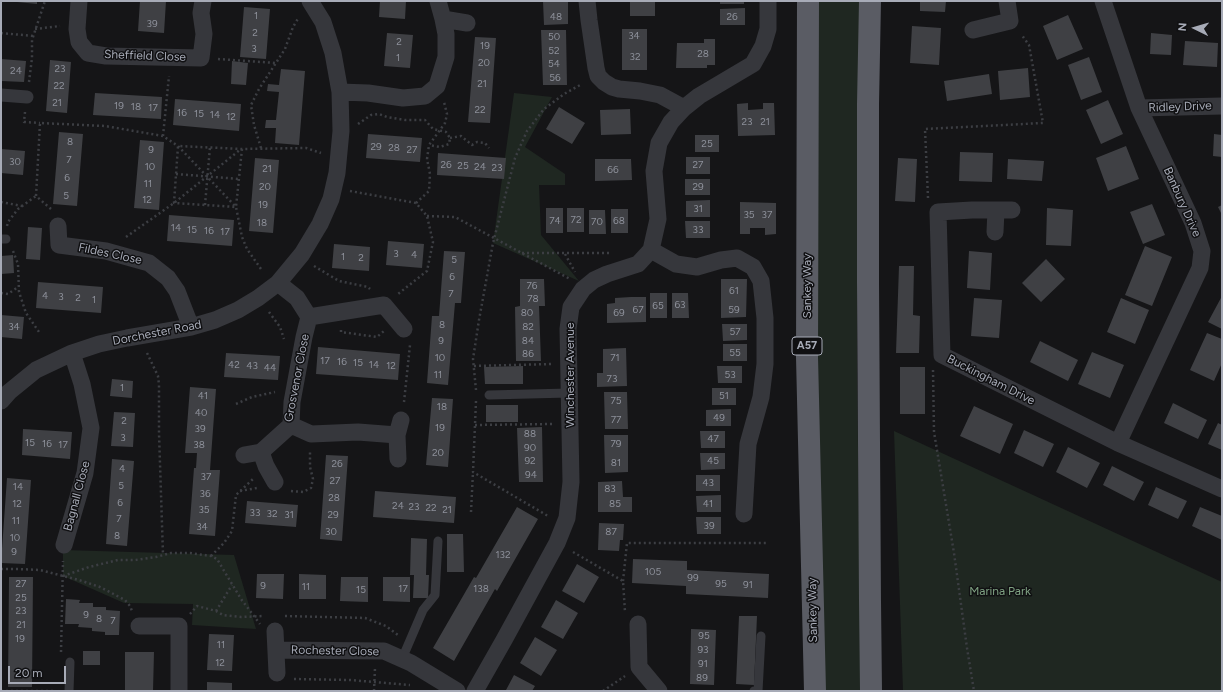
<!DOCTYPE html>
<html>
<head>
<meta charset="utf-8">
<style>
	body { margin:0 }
	#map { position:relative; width:1223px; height:692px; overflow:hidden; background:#151517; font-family:Figtree,sans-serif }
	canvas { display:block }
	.frame { position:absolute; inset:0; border:2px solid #a7abb7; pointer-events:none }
	.north { position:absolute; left:1175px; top:8px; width:40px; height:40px; -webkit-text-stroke:3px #101012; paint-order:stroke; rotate:275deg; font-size:11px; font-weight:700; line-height:16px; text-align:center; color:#a7abb7 }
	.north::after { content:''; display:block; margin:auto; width:14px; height:18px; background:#a7abb7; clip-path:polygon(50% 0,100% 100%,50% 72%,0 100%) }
	.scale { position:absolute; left:8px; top:666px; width:58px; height:18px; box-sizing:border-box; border:2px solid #a7abb7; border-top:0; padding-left:5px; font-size:12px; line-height:14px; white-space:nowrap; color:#a7abb7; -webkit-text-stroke:3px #101012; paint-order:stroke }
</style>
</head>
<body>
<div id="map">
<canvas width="1223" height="692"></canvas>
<div class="frame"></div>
<div class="north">N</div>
<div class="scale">20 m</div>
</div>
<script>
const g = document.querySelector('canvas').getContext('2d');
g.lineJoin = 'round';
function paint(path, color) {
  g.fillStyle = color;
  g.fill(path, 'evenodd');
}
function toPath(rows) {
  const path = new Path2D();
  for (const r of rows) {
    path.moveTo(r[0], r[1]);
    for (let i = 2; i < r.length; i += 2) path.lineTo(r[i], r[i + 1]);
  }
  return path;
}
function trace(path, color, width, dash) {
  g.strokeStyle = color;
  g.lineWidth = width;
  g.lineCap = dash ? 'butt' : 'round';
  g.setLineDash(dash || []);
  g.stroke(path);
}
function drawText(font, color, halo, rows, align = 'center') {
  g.font = font + ' Figtree,sans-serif';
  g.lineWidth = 3;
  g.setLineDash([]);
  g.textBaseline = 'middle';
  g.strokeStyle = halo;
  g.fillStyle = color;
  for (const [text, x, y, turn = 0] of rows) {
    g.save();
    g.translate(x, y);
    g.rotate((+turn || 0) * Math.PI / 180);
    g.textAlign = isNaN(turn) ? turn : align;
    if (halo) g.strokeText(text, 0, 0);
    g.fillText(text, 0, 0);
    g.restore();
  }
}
const green = toPath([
	[817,1,860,1,857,194,857,366,861,691,825,691,815,368],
	[514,93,552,97,525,147,565,174,565,185,539,185,541,235,579,281,493,243],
	[894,431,1222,582,1222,691,903,691],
	[63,550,234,555,256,629,192,625,193,604,124,603,63,576]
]);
const building = toPath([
	[17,1,37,1,37,4,17,2],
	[140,1,166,1,164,33,138,31],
	[380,1,406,1,405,19,379,17],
	[543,1,568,1,568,24,544,25],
	[630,1,655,1,655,16,630,16],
	[720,1,744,1,744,4,720,4],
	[920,1,946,1,945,12,920,11],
	[244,7,270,9,266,59,240,57],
	[745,8,745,25,720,25,720,9],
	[1068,15,1083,49,1057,60,1043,26],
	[912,26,941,28,939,65,910,63],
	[622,29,647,29,647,70,622,70],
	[541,30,566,30,567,85,543,85],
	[387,33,413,35,410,68,384,66],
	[1151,33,1172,35,1171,55,1150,54],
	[475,37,496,38,490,123,468,122],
	[704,39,715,39,715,65,707,65,707,68,676,68,677,43,704,43],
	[1185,41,1218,43,1217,67,1183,65],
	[1089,57,1102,92,1081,100,1068,65],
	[1,59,26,61,24,82,1,81],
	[50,60,71,62,67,113,46,111],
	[232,61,248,63,246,85,231,84],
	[1028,68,1030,97,1000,100,998,71],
	[281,69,305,71,299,145,275,143,276,128,265,128,266,120,276,120,279,92,267,91,268,84,279,85],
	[989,74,992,94,947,101,944,81],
	[95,93,162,97,161,119,93,115],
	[175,99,241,104,239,131,173,125],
	[1108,100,1123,134,1101,144,1086,110],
	[748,103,748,110,763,109,763,103,774,103,775,135,738,136,737,104],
	[559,107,585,123,572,144,546,129],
	[630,109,631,134,601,135,600,110],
	[59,132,83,134,77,206,53,204],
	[368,134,422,138,420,162,366,158],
	[1214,134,1222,135,1222,157,1213,156],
	[695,135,719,135,719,152,695,152],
	[140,140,164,142,159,210,134,208],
	[1126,146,1139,179,1108,191,1096,158],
	[1,149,25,151,23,175,1,173],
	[960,152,993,153,992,182,959,181],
	[438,153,506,158,504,179,437,175],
	[686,157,710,157,710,174,686,174],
	[255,158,279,160,273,233,249,231],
	[898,158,917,159,915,202,895,201],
	[595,159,631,159,632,180,595,181],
	[1008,159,1044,161,1042,181,1007,179],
	[685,179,710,179,710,195,685,195],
	[710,200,710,217,686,217,686,201],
	[740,202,776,203,776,234,765,235,765,228,750,228,750,234,740,234],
	[1152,204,1165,235,1143,244,1130,212],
	[1222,205,1222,215,1218,207],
	[546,208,563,208,563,233,546,233],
	[567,208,584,208,584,232,567,232],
	[1047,208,1073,210,1071,246,1046,245],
	[611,209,628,209,628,233,611,233],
	[589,210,605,210,606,234,589,234],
	[169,215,234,220,232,246,167,241],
	[685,221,710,221,710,238,686,238],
	[28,227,42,228,40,260,26,259],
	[388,241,424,244,422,268,386,265],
	[334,244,370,247,369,271,332,268],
	[1145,246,1172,257,1152,306,1125,295],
	[444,251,465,252,461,303,455,303,448,385,427,383,432,316,439,316],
	[969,251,992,253,990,290,967,288],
	[13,255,14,273,1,274,1,256],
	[1046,259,1065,279,1041,302,1022,283],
	[899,266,914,266,913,315,920,316,919,353,896,353],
	[520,279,544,279,545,306,539,306,541,361,516,361,515,307,520,306],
	[721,279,747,279,746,317,721,318],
	[38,282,103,287,101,313,36,308],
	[650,293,667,293,667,318,650,318],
	[672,293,688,293,689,318,672,318],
	[1222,296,1222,329,1208,322],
	[631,297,646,297,646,322,607,323,607,304,615,303,615,298],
	[974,298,1002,300,999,338,971,336],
	[1121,298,1149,310,1135,344,1107,332],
	[1,315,24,317,22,339,1,337],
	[722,324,747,324,747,340,723,341],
	[1207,333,1222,339,1222,363,1214,381,1190,370],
	[1040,341,1078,360,1068,381,1030,362],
	[723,344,747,344,747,361,723,361],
	[318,347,400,354,398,380,316,374],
	[626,348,627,386,597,387,597,373,603,373,603,349],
	[1092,352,1124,365,1110,398,1078,384],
	[226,353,280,356,278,380,224,377],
	[523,366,523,384,485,384,484,367],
	[717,366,742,366,742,383,718,383],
	[900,367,925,367,925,414,900,414],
	[112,379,133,381,132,398,110,396],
	[190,387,216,389,210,470,220,470,215,536,189,534,194,468,196,468,197,453,185,453],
	[712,388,736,388,736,405,712,405],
	[604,392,627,392,628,429,605,429],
	[432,398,453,399,448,467,426,465],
	[1173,403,1207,420,1198,439,1164,423],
	[486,405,518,405,518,422,486,422],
	[974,406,1013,424,1000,454,960,436],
	[731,409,731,426,706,426,706,410],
	[114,412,135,413,133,447,111,446],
	[1218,423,1222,425,1222,450,1208,444],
	[542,427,543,482,519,482,517,428],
	[23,429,72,432,70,459,22,455],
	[1024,430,1054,444,1043,467,1014,453],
	[700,431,725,431,725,448,701,448],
	[604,435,628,435,628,472,605,473],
	[1068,447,1100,463,1087,488,1056,472],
	[700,453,725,453,725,469,701,470],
	[326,455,348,456,342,541,320,539],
	[112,459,134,461,127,546,106,544],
	[1112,466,1144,482,1134,501,1103,485],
	[696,475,720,475,720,491,696,491],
	[7,478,31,480,25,564,1,563],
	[622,481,623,497,632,497,632,512,598,512,598,482],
	[1156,487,1187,501,1178,519,1148,505],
	[375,491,456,497,454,523,373,517],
	[721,495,721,512,697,512,696,496],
	[247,501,298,505,296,527,245,523],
	[517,507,538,519,497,591,495,589,454,661,433,648,474,577,476,578],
	[1200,507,1222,516,1222,540,1192,526],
	[696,517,721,517,721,534,697,534],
	[599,523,624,524,623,540,620,540,619,551,598,550],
	[447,534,463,534,464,572,447,572],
	[411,538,427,539,426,575,429,575,428,598,413,598,414,575,410,575],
	[633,559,687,561,687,570,769,574,768,598,686,594,686,586,632,583],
	[577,564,599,577,584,603,562,591],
	[257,574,284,574,283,599,256,598],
	[299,574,326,575,326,599,299,599],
	[9,577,33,577,32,687,8,687],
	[341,577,368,577,368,602,340,601],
	[383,577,410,577,410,602,383,601],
	[66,599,80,600,79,603,93,603,93,607,106,607,106,610,120,611,119,635,105,635,105,632,92,631,92,628,78,627,79,624,65,624],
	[556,600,578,613,563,639,541,627],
	[739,616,757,616,754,685,736,684],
	[691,629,716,630,714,685,690,684],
	[209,634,234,635,232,671,207,670],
	[535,637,557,650,541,676,520,663],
	[83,651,100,651,100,665,83,665],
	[125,652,154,652,153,691,125,691],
	[514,675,535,686,532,691,508,691,506,690],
	[207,682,232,683,232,691,207,691]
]);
const path = toPath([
	[35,29,60,26],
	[1,33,33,36],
	[218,59,276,63],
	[29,82,32,58,32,40,45,1],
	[25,112,24,122,40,123],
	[358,124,371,115,379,114,387,117,405,120,425,120,433,129,446,132,450,138,449,144,440,147,429,145],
	[163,136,169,76],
	[450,138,461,136,472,145,477,142,485,143,489,148],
	[261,148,254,125,251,105,259,89,285,49,293,27,299,17],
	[242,149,236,207,174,203,178,146,242,149,306,148,321,153],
	[176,174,239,179],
	[350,191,416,203,427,216,433,242,427,271,398,294],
	[928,198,925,129,1043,123,1029,45,1021,34],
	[1,202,22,206],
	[416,203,429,191,430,174,427,159,429,145,445,123,447,114,444,102],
	[205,205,210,147],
	[51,209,36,196,40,123,105,126,163,136,178,146,236,207,242,237,247,249,261,269],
	[427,216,455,217,570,279],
	[7,226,8,222,18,209,36,196],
	[126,237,174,203,241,149],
	[13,251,18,264,19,292,26,313,39,332],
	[522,253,609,253],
	[565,254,575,272],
	[314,266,339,281,368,287,370,289],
	[1,293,8,294,18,287],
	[269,312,280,327,284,339],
	[341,330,341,332,377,337,384,331],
	[147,353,158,376,159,385,159,433,163,555],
	[474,366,551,364],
	[933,370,934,432,954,553,967,648,974,691],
	[476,390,473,359,479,320,493,243,515,158,527,131,544,109,564,94,582,84],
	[476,401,473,472,548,516],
	[404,402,410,345],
	[236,404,252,397,275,392],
	[475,425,553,424],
	[240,491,257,488],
	[291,491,303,492,311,488,313,479,310,467,310,452],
	[471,512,473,472],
	[573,552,623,581,625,612],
	[211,556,224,543,232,531,236,495,253,479],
	[1,569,18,569,40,570,79,580,100,587,125,600,130,606,132,611],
	[63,576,89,567,118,560,135,560,156,557,171,553,190,553,211,556,217,559,241,599,260,624],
	[623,581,627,543,767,543],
	[216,611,232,585],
	[190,614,197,606,216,611,223,615,241,617,264,616],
	[285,616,365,618,386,626,398,635],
	[61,652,63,561],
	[294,679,350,680,410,685],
	[1,691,56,691],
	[374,691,375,668],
	[603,691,625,676]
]);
const service = toPath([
	[1,239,6,239],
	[489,395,569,393],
	[402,659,423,610,435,595,438,541],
	[69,691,70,662],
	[754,691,758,691,761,636]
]);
const pedestrian = toPath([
	[1,95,27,97]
]);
const minor = toPath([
	[79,1,77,29,79,42,88,53,106,56,201,58,204,34,201,13,203,1],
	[587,1,589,20,596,68,598,76,604,82,612,87,619,89,640,91,660,95,684,108],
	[1103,1,1139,108,1193,223,1202,251,1200,268,1118,443],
	[443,19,467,23],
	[973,30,1010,21,1007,1],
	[340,92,368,93,403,98,425,96,437,86,446,57,446,34,443,19,438,1],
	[1139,108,1222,106],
	[996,210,972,210,938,212,942,355,1118,443,1222,489],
	[58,226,59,245,106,251,149,263,168,278,177,291,191,327],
	[995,232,996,210,1012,210],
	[651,250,676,264,697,267,721,260,737,258,753,267,761,281,765,318,765,364,761,397,748,444,744,514],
	[278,283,297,298,309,317],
	[1,401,9,392,36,370,72,353,99,344,127,338,191,327,215,320,238,310,258,298,278,283,302,254,320,224,331,199,337,173,341,131,340,92,333,53,323,22,310,1],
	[291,425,311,434,358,432,397,435],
	[261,452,291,425,292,402,304,337,309,317,384,305,404,329],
	[244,455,261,452,266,466,275,482],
	[398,459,397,435,401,420],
	[64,545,85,473,91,428,82,384,72,353],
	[638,624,639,667,659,691],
	[139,626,179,626,179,691],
	[275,631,277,673],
	[276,650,384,651,411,663,457,691],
	[475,691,504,640,557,543,567,518,571,482,568,329,571,307,583,289,594,280,607,274,638,264,651,250,658,219,654,171,659,143,671,122,684,108,699,96,753,64,763,46,768,29,768,1]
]);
const trunk = toPath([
	[808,1,807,357,815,691],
	[870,1,868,104,868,282,870,601,871,691]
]);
const numberNames = [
	["1",256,16],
	["48",556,17],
	["26",732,17],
	["39",152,24],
	["2",255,33],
	["34",634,36],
	["50",554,37],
	["2",399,42],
	["19",485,46],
	["3",254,49],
	["52",554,51],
	["28",703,54],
	["32",635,57],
	["1",398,58],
	["20",484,63],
	["54",554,64],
	["23",60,69],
	["24",16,71],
	["56",555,78],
	["21",482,84],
	["22",59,86],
	["21",57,103],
	["19",119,106],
	["18",136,107],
	["17",153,108],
	["22",480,110],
	["16",182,113],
	["15",199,114],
	["14",215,115],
	["12",231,117],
	["23",747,122],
	["21",765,122],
	["8",70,142],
	["25",707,144],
	["29",376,147],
	["28",394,148],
	["9",151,150],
	["27",412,150],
	["7",69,160],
	["30",15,162],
	["26",446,165],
	["27",698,165],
	["25",463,166],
	["10",150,167],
	["24",480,167],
	["23",497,168],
	["21",267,169],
	["66",613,170],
	["6",67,178],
	["11",148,184],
	["20",265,187],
	["29",698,187],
	["5",66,196],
	["12",147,200],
	["19",263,205],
	["31",698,209],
	["35",749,215],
	["37",767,215],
	["72",576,220],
	["74",555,221],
	["68",619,221],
	["70",597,222],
	["18",262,223],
	["14",176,228],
	["15",192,230],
	["33",698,230],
	["16",209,231],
	["17",225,232],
	["3",396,254],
	["4",414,255],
	["1",343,257],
	["2",361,258],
	["5",454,260],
	["6",452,277],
	["76",532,286],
	["61",734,291],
	["7",451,294],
	["4",45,296],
	["3",61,297],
	["2",78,298],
	["78",533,299],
	["1",94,300],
	["63",680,305],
	["65",658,306],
	["67",638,310],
	["59",734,310],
	["80",527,313],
	["69",619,313],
	["8",442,325],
	["34",14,327],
	["82",528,327],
	["57",735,332],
	["9",441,341],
	["84",528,341],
	["55",735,353],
	["86",528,354],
	["10",440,358],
	["71",615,358],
	["17",325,361],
	["16",342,362],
	["15",358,363],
	["42",234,365],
	["14",374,365],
	["43",252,366],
	["12",391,366],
	["44",270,368],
	["11",438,375],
	["53",730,375],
	["73",612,379],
	["1",122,388],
	["41",203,396],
	["51",724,396],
	["75",616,401],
	["18",442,407],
	["40",201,413],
	["49",719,418],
	["77",616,420],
	["2",124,421],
	["19",440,428],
	["39",200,429],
	["88",530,434],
	["3",123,438],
	["47",713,439],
	["15",30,443],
	["16",47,444],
	["79",616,444],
	["17",63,445],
	["38",199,445],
	["90",530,448],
	["20",438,453],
	["92",530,461],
	["45",713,461],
	["81",616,463],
	["26",337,464],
	["4",122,469],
	["94",531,475],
	["37",206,477],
	["27",335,481],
	["43",708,483],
	["5",121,486],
	["14",18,487],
	["83",610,489],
	["36",205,494],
	["28",334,498],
	["6",120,503],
	["12",17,504],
	["85",615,504],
	["41",708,504],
	["24",398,506],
	["23",414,507],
	["22",431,508],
	["35",204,510],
	["21",447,510],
	["33",255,513],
	["32",272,514],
	["31",289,515],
	["29",333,515],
	["7",119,519],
	["11",16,521],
	["39",709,526],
	["34",202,527],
	["30",331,532],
	["87",611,532],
	["8",117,536],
	["10",15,538],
	["9",14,552],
	["132",503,555],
	["105",653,572],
	["99",693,578],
	["27",21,584],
	["95",721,584],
	["91",748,585],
	["9",263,586],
	["11",306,587],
	["17",403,589],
	["138",481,589],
	["15",361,590],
	["25",21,598],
	["23",21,611],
	["9",86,615],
	["8",99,619],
	["7",113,621],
	["21",21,625],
	["95",704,636],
	["19",20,639],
	["11",221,645],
	["93",703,650],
	["12",220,663],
	["91",703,664],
	["89",702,678]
];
const shields = [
	[807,346,30]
];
const shieldNames = [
	["A57",807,346]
];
const streetNames = [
	["Sheffield Close",145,56,2],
	["Ridley Drive",1180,107,-2],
	["Banbury Drive",1182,202,66],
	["Fildes Close",110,254,12],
	["Sankey Way",807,286,-90],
	["Dorchester Road",157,333,-11],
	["Winchester Avenue",570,375,-90],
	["Grosvenor Close",297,378,-79],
	["Buckingham Drive",991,380,27],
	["Bagnall Close",77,496,-75],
	["Sankey Way",813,610,-91],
	["Rochester Close",335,651,1]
];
const parkNames = [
	["Marina Park",1000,591]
];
paint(green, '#1f2721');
paint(building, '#3f4044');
trace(path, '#3c3e43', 2.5, [2, 3]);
trace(service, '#36373c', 9);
trace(pedestrian, '#36373c', 13);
trace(minor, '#36373c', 17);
trace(trunk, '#5a5c64', 22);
drawText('10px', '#8d909a', null, numberNames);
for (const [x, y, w] of shields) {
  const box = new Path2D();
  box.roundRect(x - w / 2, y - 9, w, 18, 3);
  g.fillStyle = '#101012';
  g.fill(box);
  trace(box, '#a7abb7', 1);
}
drawText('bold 11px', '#a7abb7', null, shieldNames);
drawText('12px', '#a7abb7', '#101012', streetNames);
drawText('12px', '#7fa283', '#101012', parkNames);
</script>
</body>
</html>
